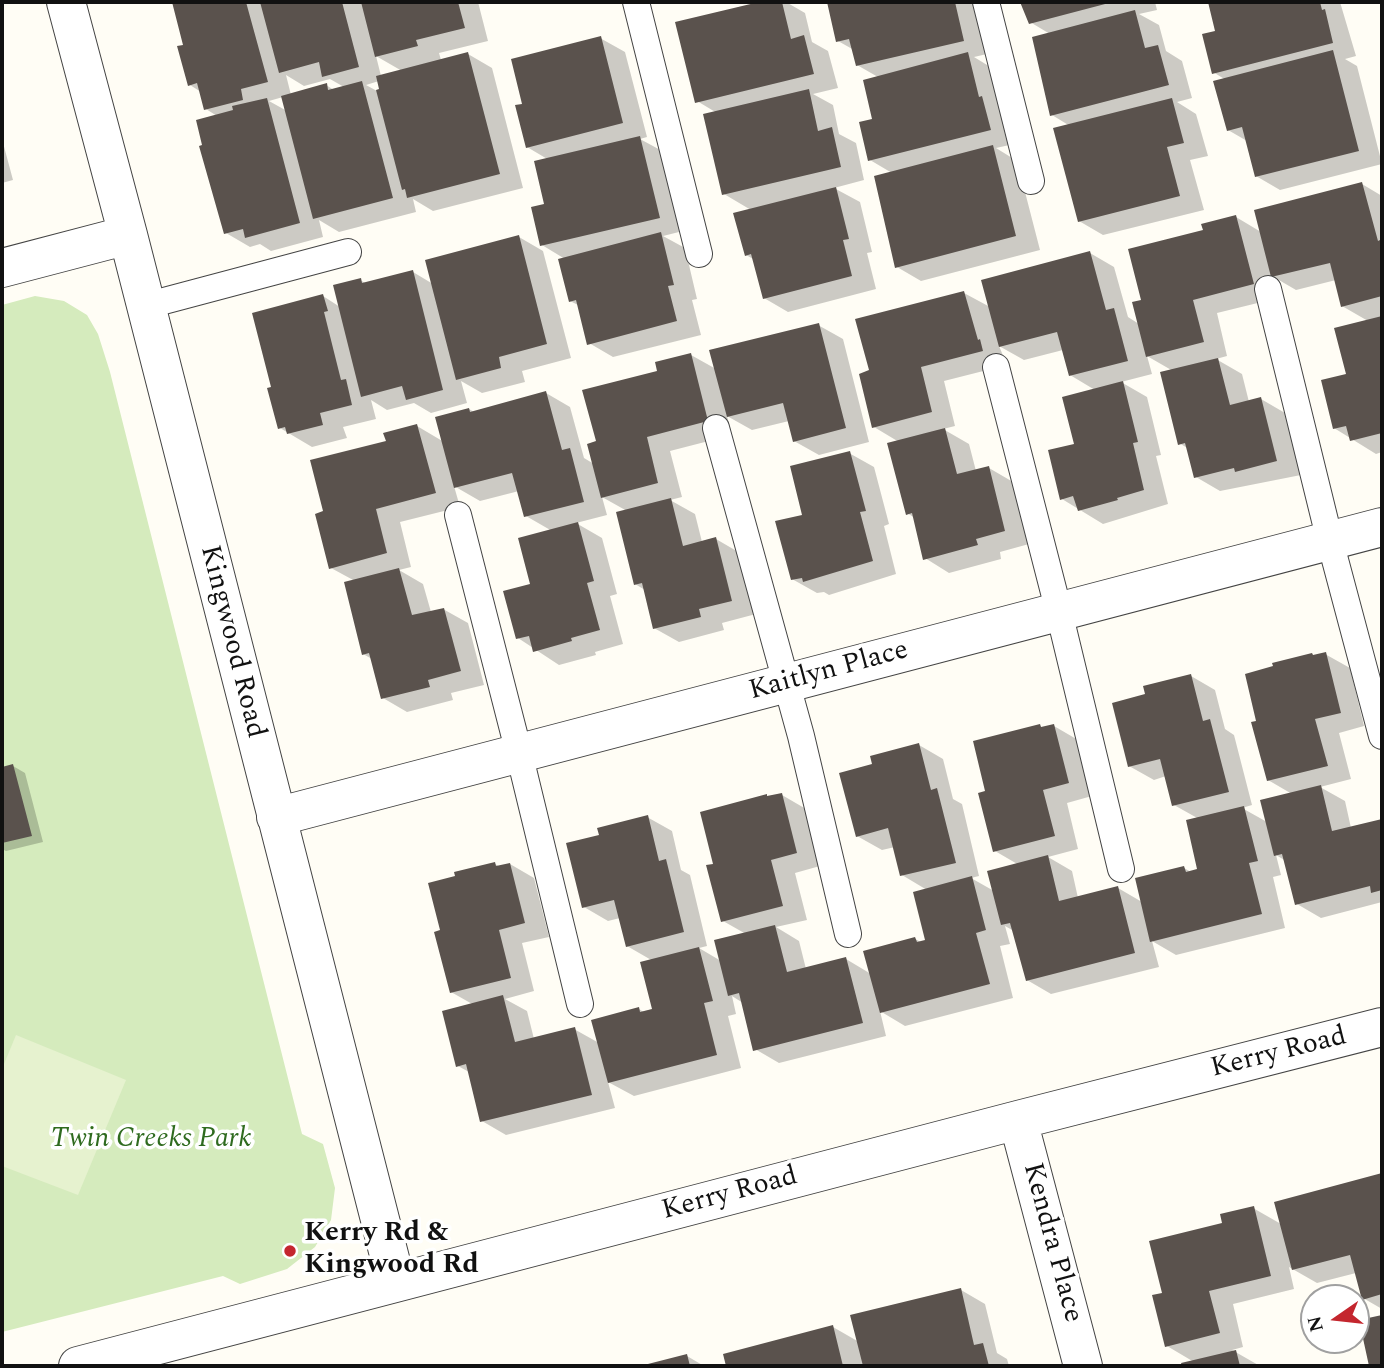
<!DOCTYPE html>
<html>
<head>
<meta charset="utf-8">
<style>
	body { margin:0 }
	#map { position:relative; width:1384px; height:1368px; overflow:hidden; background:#fffdf5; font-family:Spectral,serif }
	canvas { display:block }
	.frame { position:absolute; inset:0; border:4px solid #111; pointer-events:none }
	.north { position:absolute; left:1300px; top:1284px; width:70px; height:70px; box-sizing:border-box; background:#fff; border:2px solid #a0a0a0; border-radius:50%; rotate:256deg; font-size:19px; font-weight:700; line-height:28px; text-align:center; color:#111 }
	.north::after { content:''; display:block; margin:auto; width:24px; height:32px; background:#c4262e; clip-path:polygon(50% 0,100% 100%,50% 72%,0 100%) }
</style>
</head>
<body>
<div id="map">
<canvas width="1384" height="1368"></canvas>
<div class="frame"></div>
<div class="north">N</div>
</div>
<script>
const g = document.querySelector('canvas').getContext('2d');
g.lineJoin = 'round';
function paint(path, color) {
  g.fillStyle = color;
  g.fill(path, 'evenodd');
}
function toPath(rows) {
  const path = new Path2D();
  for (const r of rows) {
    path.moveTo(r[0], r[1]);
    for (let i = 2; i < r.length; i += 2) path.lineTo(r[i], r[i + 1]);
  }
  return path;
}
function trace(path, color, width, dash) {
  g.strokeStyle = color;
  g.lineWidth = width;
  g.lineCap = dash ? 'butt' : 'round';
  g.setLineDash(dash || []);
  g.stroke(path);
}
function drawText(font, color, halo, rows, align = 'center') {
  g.font = font + ' Spectral,serif';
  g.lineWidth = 7;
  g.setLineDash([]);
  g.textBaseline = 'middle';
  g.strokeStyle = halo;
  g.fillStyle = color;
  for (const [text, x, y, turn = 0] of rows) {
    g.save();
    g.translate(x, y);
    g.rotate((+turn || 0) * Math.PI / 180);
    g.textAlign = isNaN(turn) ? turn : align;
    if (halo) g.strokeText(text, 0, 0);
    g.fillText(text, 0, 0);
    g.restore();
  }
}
const green = toPath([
	[35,296,64,301,87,315,98,334,110,372,302,1134,323,1144,335,1188,331,1220,315,1247,287,1269,240,1284,223,1276,2,1332,2,305]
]);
const pitch = toPath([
	[16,1035,126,1080,78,1195,2,1166,2,1069]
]);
const shadow = toPath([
	[173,2,478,2,488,41,439,53,441,60,468,54,492,68,523,188,433,211,413,199,416,212,339,232,319,220,323,237,271,251,260,244,250,247,226,233,217,116,206,109,201,92,190,85,185,46],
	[376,56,402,71,381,76],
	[286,75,304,86,330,79,344,87,334,90,326,85,291,95],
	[379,81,381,90,377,91,366,85],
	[283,97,287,111,269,101],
	[767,2,786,2,805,13,812,42,828,51,838,88,813,94,833,105,839,134,856,143,864,180,834,188,860,202,872,252,867,253,876,289,788,312,764,298,755,260,746,255,751,210,724,194,717,113,697,101,677,23],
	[829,2,975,2,987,54,974,57,992,68,1014,144,996,148,1017,161,1040,250,921,281,897,267,892,173,870,160,878,77,857,65,854,50,838,41],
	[1022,2,1155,2,1157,10,1139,14,1159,25,1166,51,1182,61,1192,98,1177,102,1196,114,1208,156,1190,160,1204,210,1103,235,1079,221,1070,126,1052,115,1050,34,1030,22],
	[1209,2,1340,2,1356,56,1345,59,1357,66,1382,164,1280,190,1256,176,1247,141,1228,130,1226,80,1213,72,1218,32],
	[600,38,625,52,647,137,640,139,664,152,683,231,663,236,685,248,697,299,692,300,701,335,613,357,589,343,580,306,570,301,565,259,542,245,549,160,527,147,524,105],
	[2,139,13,180,2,183],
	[1362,184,1382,196,1382,452,1376,454,1334,428,1349,375,1368,321,1342,306,1336,280,1296,290,1272,276,1278,298,1217,313,1227,356,1216,359,1242,374,1249,402,1261,399,1285,413,1301,475,1220,491,1196,477,1189,449,1179,443,1173,371,1147,356,1152,374,1121,382,1147,397,1161,455,1156,456,1168,504,1103,524,1062,499,1076,445,1095,390,1070,375,1063,350,1024,360,999,346,1007,365,944,381,955,426,943,429,969,444,976,471,989,468,1013,482,1029,544,1000,552,1001,559,949,573,925,558,915,518,907,513,899,442,874,427,871,372,964,293,990,307,1090,253,1114,267,1128,317,1139,324,1143,301,1206,231,1236,217,1261,232],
	[519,237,543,251,571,358,522,371,525,382,482,393,461,381,467,403,431,413,414,403,387,410,371,400,376,419,343,427,347,438,312,447,280,428,273,388,323,296,340,307,360,280,367,284,413,272,433,284],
	[818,325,843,339,869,442,819,455,794,441,789,421,752,430,727,416,732,435,670,451,682,497,670,500,695,514,702,542,716,539,740,553,756,614,722,623,724,630,679,642,654,628,645,590,635,584,627,511,602,497,607,515,576,523,602,538,617,594,610,596,623,644,595,652,596,655,559,665,518,638,532,585,552,531,526,516,519,491,480,501,454,486,460,507,400,522,411,567,399,570,423,584,431,612,443,609,468,623,484,685,451,693,453,700,407,712,383,698,372,659,363,654,355,581,331,568,325,513,388,442,417,426,444,442,469,409,474,412,546,393,570,407,584,458,594,464,598,443,659,372,691,355,716,369],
	[849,453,874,467,889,524,884,526,896,574,829,595,824,592,817,593,792,579,804,516],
	[1325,654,1350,668,1364,726,1339,733,1351,779,1320,787,1345,801,1351,828,1382,820,1382,902,1321,918,1297,904,1286,861,1276,855,1281,875,1273,877,1285,928,1176,955,1152,941,1159,967,1051,994,1027,980,1014,931,1005,926,1010,944,1000,946,1013,998,905,1026,880,1011,886,1036,779,1063,755,1049,743,1003,732,996,736,1014,728,1016,741,1068,634,1096,608,1082,615,1108,506,1135,482,1121,469,1072,458,1066,474,1005,451,992,442,932,495,864,500,867,510,864,534,878,549,937,522,943,534,991,505,999,527,1011,534,1039,574,1029,599,1043,639,1009,645,1013,654,1010,653,961,627,946,620,918,608,921,584,907,601,836,647,817,672,831,681,870,690,875,707,946,699,948,721,961,746,934,723,921,715,865,782,795,806,809,820,866,795,873,807,920,776,927,799,941,806,969,846,959,871,974,915,939,921,942,927,941,927,890,902,875,895,847,882,850,857,836,874,766,919,745,943,759,953,799,962,804,979,876,971,878,994,891,1019,865,995,851,987,792,1039,726,1044,728,1054,726,1078,740,1092,796,1067,803,1078,849,1048,857,1072,871,1078,898,1118,888,1142,902,1184,868,1191,872,1199,870,1199,819,1174,805,1166,776,1154,780,1129,766,1147,696,1191,676,1215,690,1225,729,1234,735,1252,805,1242,808,1267,822,1292,794,1268,780,1259,722,1315,656],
	[13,766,25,773,43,842,6,851,2,849,2,769],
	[1382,1175,1382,1309,1363,1298,1356,1273,1317,1283,1289,1267,1294,1289,1233,1304,1243,1347,1232,1350,1260,1366,1183,1366,1194,1362,1167,1346,1164,1294,1224,1224,1253,1208,1281,1224,1276,1203],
	[961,1290,985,1304,997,1353,1007,1359,1009,1366,728,1366,725,1355,833,1327,859,1342],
	[687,1356,704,1366,647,1366]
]);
const building = toPath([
	[172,2,246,2,268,82,241,89,243,100,204,110,197,83,188,86,177,46,183,45],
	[260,2,342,2,359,67,322,77,319,62,279,73],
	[361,2,458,2,465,28,416,40,418,46,375,57],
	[759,2,782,2,791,39,804,35,814,74,695,103,675,22],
	[827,2,955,2,964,41,856,66,849,39,836,42],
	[1020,2,1109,2,1109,3,1029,24],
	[1208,2,1320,2,1322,10,1325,9,1333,43,1212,74,1202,34,1215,31],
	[1135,10,1145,48,1158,45,1169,85,1050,116,1032,37],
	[601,36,623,123,526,148,515,105,522,104,511,59],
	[1333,50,1359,151,1255,177,1242,127,1227,131,1213,81],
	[468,52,500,174,407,198,405,189,402,190,376,90,379,89,376,76],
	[968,52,979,97,982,96,991,130,868,161,859,122,872,119,863,80],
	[362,81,393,198,313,219,281,96,327,83,328,90],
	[809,89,818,131,832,127,841,167,722,195,703,114],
	[267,98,300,223,245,238,243,229,224,234,199,146,202,145,196,120,233,110,232,106],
	[1172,98,1184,143,1167,147,1180,196,1078,222,1053,128],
	[640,136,660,218,540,246,531,207,544,204,534,161],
	[993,145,1016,236,895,268,874,176],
	[1362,182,1378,241,1382,239,1382,296,1341,307,1330,263,1271,277,1254,210],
	[836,187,849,239,843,240,852,276,763,299,751,254,745,256,733,213],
	[1236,215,1254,284,1193,300,1204,342,1146,357,1132,302,1141,300,1128,249,1203,230,1201,224],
	[661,232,674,285,668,286,677,321,587,345,576,300,569,302,558,259],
	[519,235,547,344,499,357,501,368,456,380,425,260],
	[1090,251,1106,310,1114,308,1128,361,1069,376,1057,332,999,347,981,280],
	[413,270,443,390,406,400,402,386,361,397,333,285,361,278,362,283],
	[964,291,978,340,980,339,983,351,921,367,932,412,872,428,859,374,869,370,855,319],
	[323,294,328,311,324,312,341,380,346,379,352,405,320,413,323,425,287,434,285,427,278,429,267,388,271,387,252,313],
	[1382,316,1382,433,1350,441,1346,426,1333,429,1321,380,1346,374,1334,328],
	[819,323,846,428,793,442,783,403,727,417,709,350],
	[691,353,708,421,647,437,658,483,601,498,587,444,596,441,582,390,657,371,655,362],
	[1218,358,1230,405,1261,397,1277,461,1235,472,1234,468,1194,478,1185,443,1178,445,1160,372],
	[1123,381,1138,442,1133,443,1144,490,1117,498,1118,500,1078,511,1073,496,1060,500,1048,450,1074,444,1062,397],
	[546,391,562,450,570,448,584,502,524,517,512,473,454,488,435,417,469,408,470,412],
	[417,424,436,493,376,509,387,553,329,569,315,514,323,511,310,460,386,441,383,433],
	[945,428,957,474,989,466,1005,531,976,539,978,545,923,560,912,513,906,515,887,443],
	[850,451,866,511,860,512,873,561,803,582,802,578,791,580,775,521,802,515,790,466],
	[671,498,683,546,716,537,732,601,699,609,701,617,653,629,642,583,634,585,616,512],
	[578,522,594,581,587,583,600,630,571,638,572,641,533,652,529,636,516,639,503,591,530,584,518,538],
	[399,568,412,615,444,608,461,671,428,680,430,687,381,699,369,653,362,655,344,582],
	[1326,652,1341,713,1315,719,1328,766,1267,781,1251,722,1256,721,1245,674,1273,666,1272,663,1312,653,1313,655],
	[1191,674,1203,721,1210,719,1229,792,1172,806,1160,759,1128,767,1112,703,1145,694,1143,686],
	[1040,724,1041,727,1054,724,1069,783,1043,790,1055,836,993,852,978,793,985,791,973,741],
	[919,743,931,790,937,788,956,863,900,876,888,828,856,837,839,773,872,764,870,756],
	[13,764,32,836,2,843,2,767],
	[1321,785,1332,831,1382,819,1382,890,1371,893,1370,886,1295,905,1282,854,1274,856,1260,800],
	[782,793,797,853,771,860,783,906,721,922,706,865,713,864,700,812,767,794,767,796],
	[1244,806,1258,861,1249,863,1262,914,1150,942,1135,878,1184,866,1186,872,1197,869,1186,820],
	[648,815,659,861,666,859,684,932,626,947,614,900,582,908,566,843,599,835,597,828],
	[1048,855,1059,901,1118,886,1135,953,1026,981,1010,923,1001,925,987,871],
	[495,862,496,866,510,863,525,923,499,930,511,978,450,993,434,932,440,930,428,883,455,876,454,872],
	[972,876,986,930,976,933,990,984,880,1013,863,951,915,937,917,942,925,940,913,892],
	[775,925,787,972,846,957,863,1023,753,1051,739,993,728,996,714,940],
	[699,947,713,1001,704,1003,717,1055,608,1083,591,1020,639,1007,640,1012,652,1009,640,962],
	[503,995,515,1042,575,1027,592,1095,480,1122,466,1064,456,1067,442,1011],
	[1382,1173,1382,1294,1362,1300,1350,1255,1292,1270,1274,1202],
	[1254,1206,1271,1276,1209,1291,1220,1333,1165,1347,1152,1295,1162,1293,1149,1241,1222,1223,1220,1214],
	[961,1288,974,1345,983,1343,989,1366,863,1366,850,1315],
	[1382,1315,1382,1366,1369,1366,1359,1320],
	[833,1325,843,1366,726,1366,723,1354],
	[1236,1350,1240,1366,1182,1366,1181,1363],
	[687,1354,690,1366,644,1366,644,1365]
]);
const service = toPath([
	[636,2,699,254],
	[986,2,1031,181],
	[1268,289,1330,541,1382,736],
	[145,306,348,252],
	[996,367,1059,612,1121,869],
	[716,428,801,736,848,934],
	[458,515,519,753,580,1004]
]);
const minor = toPath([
	[66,2,128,235,396,1282],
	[2,268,128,235],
	[276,817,1382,527],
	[1018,1120,1083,1366],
	[78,1366,1018,1120,1382,1027]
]);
const markers = [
	[290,1251,7,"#c4262e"]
];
const streetNames = [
	["Kingwood Road",231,642,76],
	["Kaitlyn Place",829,672,-15],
	["Kerry Road",1279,1054,-14],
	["Kerry Road",730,1195,-15],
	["Kendra Place",1051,1243,75]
];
const parkNames = [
	["Twin Creeks Park",151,1141]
];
const poiNames = [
	["Kerry Rd &",304,1235],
	["Kingwood Rd",304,1267]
];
paint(green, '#d5ebbd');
paint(pitch, '#e6f2cf');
paint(shadow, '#0003');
paint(building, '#5a524d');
trace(service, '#444', 28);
trace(minor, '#444', 40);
trace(service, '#fff', 26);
trace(minor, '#fff', 38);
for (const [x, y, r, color] of markers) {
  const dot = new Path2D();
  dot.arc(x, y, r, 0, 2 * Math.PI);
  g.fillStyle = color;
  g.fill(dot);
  trace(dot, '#fff', 2.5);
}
drawText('28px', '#111', '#fff', streetNames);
drawText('italic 28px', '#2f6b1f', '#fff', parkNames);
drawText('bold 28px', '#111', '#fff', poiNames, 'left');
</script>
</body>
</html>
